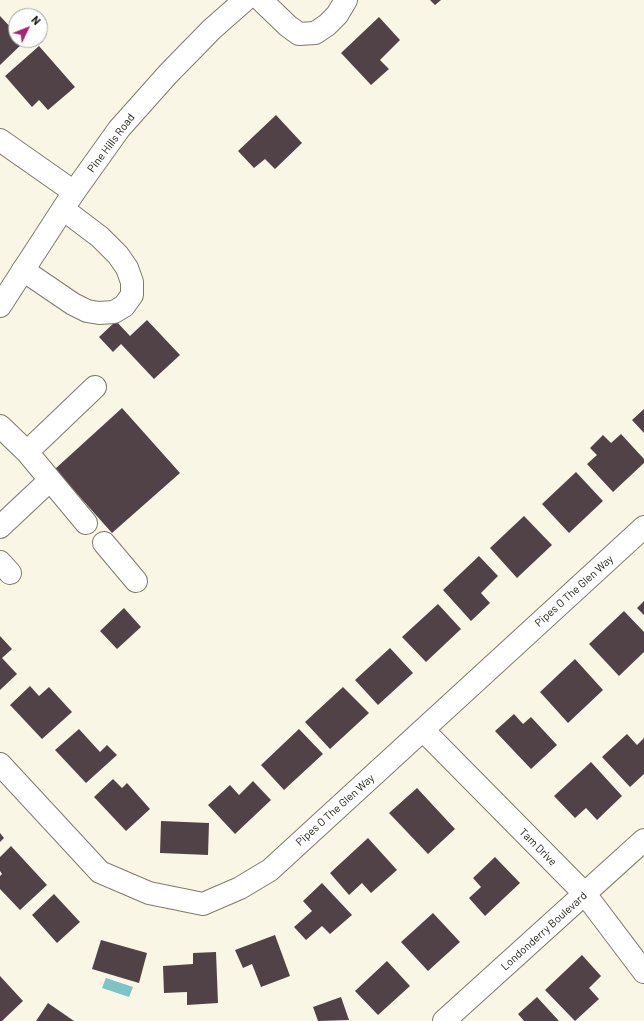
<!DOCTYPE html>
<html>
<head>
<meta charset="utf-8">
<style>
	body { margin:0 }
	#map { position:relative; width:644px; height:1021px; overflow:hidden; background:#faf6e5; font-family:Barlow,sans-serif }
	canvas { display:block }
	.north { position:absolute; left:8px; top:8px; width:40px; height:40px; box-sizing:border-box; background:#fff; border:1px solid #a3a2a0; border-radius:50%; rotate:47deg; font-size:11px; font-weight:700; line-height:16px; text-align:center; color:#181711 }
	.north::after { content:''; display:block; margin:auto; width:14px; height:18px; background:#a9246e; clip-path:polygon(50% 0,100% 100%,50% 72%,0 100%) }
</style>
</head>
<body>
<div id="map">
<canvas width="644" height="1021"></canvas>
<div class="north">N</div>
</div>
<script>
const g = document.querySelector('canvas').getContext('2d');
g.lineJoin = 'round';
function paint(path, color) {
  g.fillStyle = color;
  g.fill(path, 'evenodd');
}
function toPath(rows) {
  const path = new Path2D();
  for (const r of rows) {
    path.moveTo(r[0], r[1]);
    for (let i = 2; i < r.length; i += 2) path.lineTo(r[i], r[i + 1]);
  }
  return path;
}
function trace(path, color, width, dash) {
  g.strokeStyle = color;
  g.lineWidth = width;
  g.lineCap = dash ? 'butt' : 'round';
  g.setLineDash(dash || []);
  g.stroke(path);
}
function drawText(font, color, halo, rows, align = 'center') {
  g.font = font + ' Barlow,sans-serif';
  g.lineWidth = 4;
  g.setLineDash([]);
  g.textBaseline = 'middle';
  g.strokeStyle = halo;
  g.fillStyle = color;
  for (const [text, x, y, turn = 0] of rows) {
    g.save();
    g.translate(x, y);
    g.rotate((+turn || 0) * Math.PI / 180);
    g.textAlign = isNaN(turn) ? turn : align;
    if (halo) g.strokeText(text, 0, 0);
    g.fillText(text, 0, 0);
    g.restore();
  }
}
const water = toPath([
	[106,978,133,987,129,997,102,988]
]);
const building = toPath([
	[430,0,441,0,435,5],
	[0,16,16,33,16,40,23,40,24,42,0,65],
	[379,17,400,40,380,60,389,69,371,85,341,53],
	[39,46,75,87,48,110,39,100,32,107,5,76],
	[276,115,302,143,275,169,265,159,254,168,238,151],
	[147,320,180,355,154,379,121,344,113,352,99,337,116,321,130,336],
	[122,408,180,473,112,533,55,469],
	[644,409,644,433,632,420],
	[621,434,644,459,644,463,613,492,587,464,597,455,590,448,603,435,611,443],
	[576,472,603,501,569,533,542,504],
	[524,516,552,545,517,578,490,548],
	[479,556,498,576,481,593,490,603,471,621,443,590],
	[644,601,644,615,637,608],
	[438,604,461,629,426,662,402,637],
	[124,608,141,627,117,649,100,631],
	[624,611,644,632,644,652,619,676,589,644],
	[0,636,12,649,2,658,17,674,0,690],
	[390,648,413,673,378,705,355,680],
	[575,659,603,690,568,723,540,692],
	[30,686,39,696,49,687,72,712,42,739,10,705],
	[343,687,369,713,330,749,305,722],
	[514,714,523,724,531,717,557,745,531,769,495,731],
	[79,729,100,752,107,745,117,755,86,783,55,750],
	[299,729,323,754,284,790,261,765],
	[627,734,637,745,644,738,644,774,630,787,602,757],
	[591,762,622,796,597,820,586,808,575,818,554,796],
	[113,779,122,788,127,783,150,809,126,831,94,797],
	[253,781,271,800,235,834,208,805,230,785,239,795],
	[417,788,455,829,428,854,389,813],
	[161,821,209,823,208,855,160,853],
	[0,833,4,838,0,842],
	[368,838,397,870,371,893,362,883,349,895,330,873],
	[11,846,47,885,20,910,0,889,0,876,2,874,0,871,0,857],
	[495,857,520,883,485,916,469,898,481,887,473,878],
	[322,883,352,915,330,934,322,926,306,940,294,927,312,911,303,901],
	[54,894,80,922,57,943,32,915],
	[433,913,460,942,428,971,401,942],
	[275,935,290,976,261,987,252,964,243,968,235,950],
	[101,940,147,953,139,983,92,969],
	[216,952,218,1003,187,1005,187,992,164,993,163,966,193,964,193,953],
	[582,955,601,976,589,988,599,999,575,1021,545,990],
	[387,961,410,986,378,1015,355,991],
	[0,976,23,1001,2,1021,0,1021],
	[341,997,349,1020,318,1021,313,1007],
	[537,997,559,1021,524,1021,518,1014],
	[48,1003,74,1021,36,1021]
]);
const minor = toPath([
	[261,0,288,26,299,34,315,33,327,25,337,15,346,0],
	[0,140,74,192],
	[23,270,73,304,87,311,99,313,114,312,124,306,132,295,132,282,127,268,118,255,100,237,63,209],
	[0,426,27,452,95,387],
	[27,452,86,523],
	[0,527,50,480],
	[104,543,136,581],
	[0,562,10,573],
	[423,730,585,894,644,972],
	[0,764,100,872,149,893,203,904,240,888,270,870,644,527],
	[444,1021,644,840]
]);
const major = toPath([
	[0,306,74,192,119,129,168,74,212,29,245,0]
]);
const streetNames = [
	["Pine Hills Road",111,143,-53],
	["Pipes O The Glen Way",574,591,-42],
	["Pipes O The Glen Way",335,810,-42],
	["Tam Drive",538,847,45],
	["Londonderry Boulevard",544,931,-42]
];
paint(water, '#7dc3c7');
paint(building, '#514248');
trace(minor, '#7e7a6b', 24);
trace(major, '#7e7a6b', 24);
trace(minor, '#fff', 22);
trace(major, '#fff', 22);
drawText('11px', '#181711', '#fff', streetNames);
</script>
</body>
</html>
